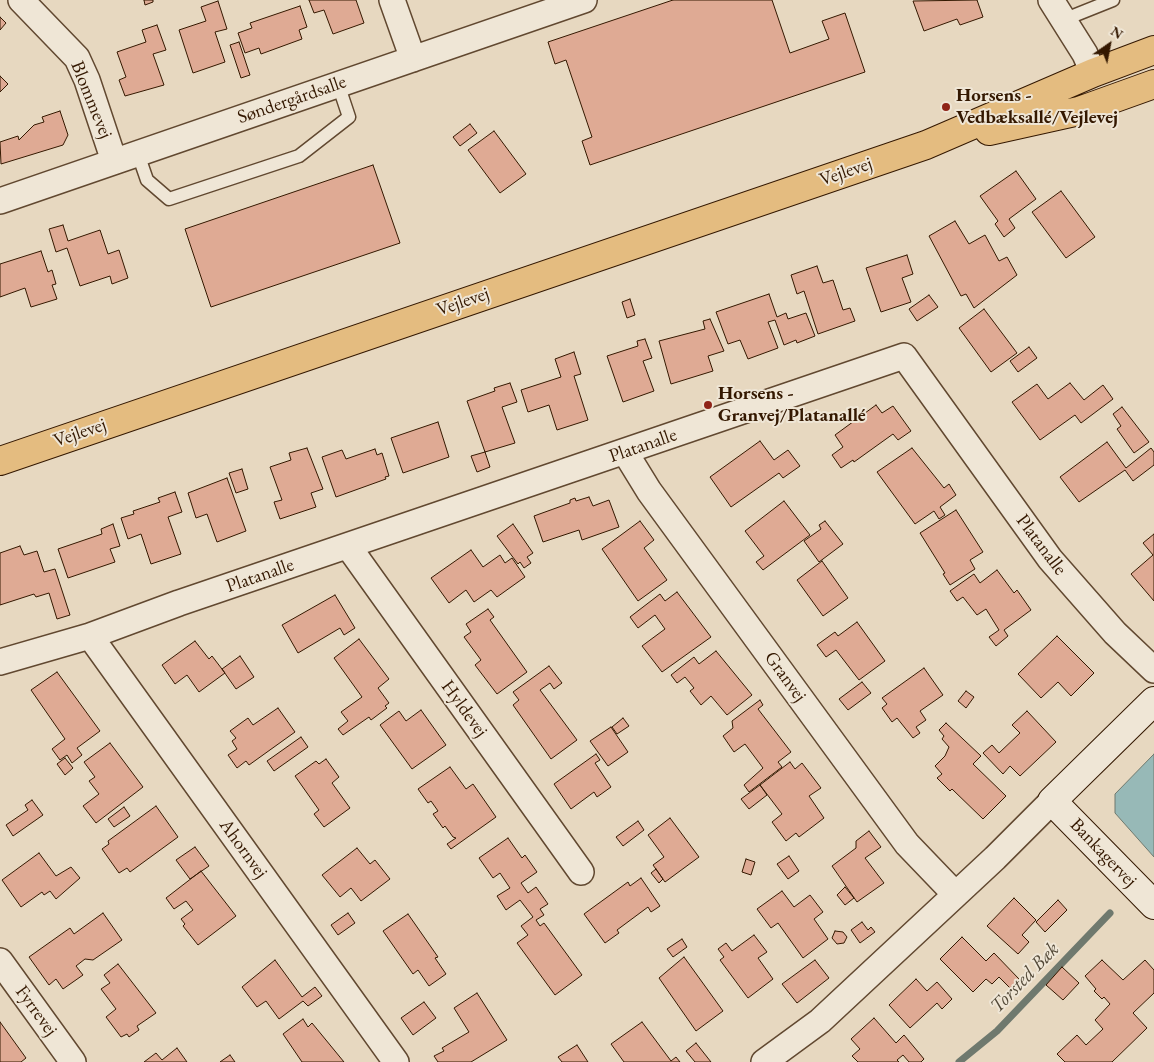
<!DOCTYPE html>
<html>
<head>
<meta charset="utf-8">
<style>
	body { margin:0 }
	#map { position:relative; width:1154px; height:1062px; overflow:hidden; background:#e7d8c0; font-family:"EB Garamond",serif }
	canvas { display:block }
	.north { position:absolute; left:1084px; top:20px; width:50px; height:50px; -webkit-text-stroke:4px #efe6d6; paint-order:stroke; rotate:33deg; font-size:14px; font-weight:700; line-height:20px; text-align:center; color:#341800 }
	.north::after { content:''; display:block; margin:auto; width:18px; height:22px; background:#341800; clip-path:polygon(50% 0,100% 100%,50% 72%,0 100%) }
</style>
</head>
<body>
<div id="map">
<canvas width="1154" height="1062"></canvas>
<div class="north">N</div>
</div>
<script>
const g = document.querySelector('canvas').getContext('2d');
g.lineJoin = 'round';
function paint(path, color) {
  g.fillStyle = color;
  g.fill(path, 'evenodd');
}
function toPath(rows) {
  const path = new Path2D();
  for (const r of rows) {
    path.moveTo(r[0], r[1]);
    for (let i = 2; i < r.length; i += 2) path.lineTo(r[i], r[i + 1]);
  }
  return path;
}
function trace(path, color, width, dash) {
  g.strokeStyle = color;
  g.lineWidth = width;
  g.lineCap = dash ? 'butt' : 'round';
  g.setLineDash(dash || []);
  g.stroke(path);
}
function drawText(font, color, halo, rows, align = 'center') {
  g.font = font + ' "EB Garamond",serif';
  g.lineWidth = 4;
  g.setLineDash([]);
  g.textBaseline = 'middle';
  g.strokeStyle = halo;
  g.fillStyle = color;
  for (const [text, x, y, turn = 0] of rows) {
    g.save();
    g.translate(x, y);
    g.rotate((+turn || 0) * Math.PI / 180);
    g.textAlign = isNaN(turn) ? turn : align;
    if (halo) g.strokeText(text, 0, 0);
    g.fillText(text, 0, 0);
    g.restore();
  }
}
const water = toPath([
	[1154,754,1154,857,1115,813,1115,794,1154,754]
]);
const stream = toPath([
	[959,1062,997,1031,1110,913]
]);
const building = toPath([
	[144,0,153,0,153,2,145,5,144,0],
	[309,0,356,0,364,23,333,34,324,10,314,13,309,0],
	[673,0,772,0,790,53,829,39,822,21,845,13,865,72,590,165,582,141,592,137,566,60,555,64,548,42,673,0],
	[977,0,983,17,960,25,957,19,924,31,913,1,977,0],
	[218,1,227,29,215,32,225,62,193,73,179,30,206,21,201,7,218,1],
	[300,6,307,27,299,30,302,39,261,54,259,48,245,53,238,33,252,28,250,23,300,6],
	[0,17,6,23,0,30,0,17],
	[157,25,166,50,153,54,164,85,125,96,119,80,126,77,117,52,146,42,142,30,157,25],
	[239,42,250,75,241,78,230,45,239,42],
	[0,76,8,84,0,92,0,76],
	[60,111,68,135,63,145,1,164,0,142,18,136,19,140,34,125,44,122,42,117,60,111],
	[470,124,477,133,460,146,453,137,470,124],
	[494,131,526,174,500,193,468,150,494,131],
	[373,165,400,243,211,307,185,229,373,165],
	[1016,171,1036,199,1009,219,1015,228,1004,237,995,224,998,221,980,196,1016,171],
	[1061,191,1095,237,1066,258,1032,212,1061,191],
	[955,221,969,244,985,235,999,261,1007,257,1017,275,974,308,966,294,961,296,929,236,955,221],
	[63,225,68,241,100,230,108,254,119,250,128,278,112,284,110,276,80,286,67,248,56,252,49,229,63,225],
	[41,251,48,272,52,270,56,284,52,285,57,299,31,307,25,288,0,297,0,264,41,251],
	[907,255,913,274,902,278,911,302,881,312,866,268,907,255],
	[817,266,823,283,833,280,843,310,850,308,855,321,818,334,804,291,797,294,791,275,817,266],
	[769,294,777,317,786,313,788,319,806,313,815,336,797,343,796,340,784,345,775,320,768,322,778,348,748,359,740,340,728,344,716,312,769,294],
	[929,295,938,307,917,321,909,309,929,295],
	[630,299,635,315,627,318,622,302,630,299],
	[984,309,1017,353,991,372,959,328,984,309],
	[710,319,724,351,708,356,713,371,671,384,659,341,705,329,703,321,710,319],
	[645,339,652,358,643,361,654,391,623,402,607,356,638,346,637,341,645,339],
	[1029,347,1037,358,1018,372,1010,361,1029,347],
	[574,352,581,374,574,376,588,420,557,430,549,405,528,412,521,390,561,377,555,359,574,352],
	[510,383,517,402,502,407,515,443,485,452,467,401,495,391,494,388,510,383],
	[1070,383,1084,400,1103,385,1113,399,1081,423,1075,415,1040,440,1012,402,1037,384,1048,399,1070,383],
	[876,405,882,413,893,406,911,431,898,440,893,434,854,462,853,460,841,468,832,455,843,447,835,435,876,405],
	[1122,407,1149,442,1134,453,1117,429,1121,426,1113,414,1122,407],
	[438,422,449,457,403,473,391,438,438,422],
	[760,441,774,460,788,450,800,466,783,478,779,473,731,507,710,477,760,441],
	[1107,442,1126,468,1151,448,1154,452,1154,465,1133,481,1125,470,1079,502,1060,477,1107,442],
	[307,448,323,489,311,493,316,507,280,519,274,502,282,500,270,467,291,460,289,453,307,448],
	[912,448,944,488,949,484,956,495,940,507,945,515,939,519,934,511,915,524,877,472,912,448],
	[375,449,377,455,382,453,389,476,385,477,386,479,336,497,322,457,342,450,346,459,375,449],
	[485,452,490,467,477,472,471,456,485,452],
	[242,469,248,489,236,493,229,473,242,469],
	[227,478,246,531,217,542,207,514,196,518,188,493,227,478],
	[175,492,182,512,168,517,181,554,151,564,141,534,128,539,121,518,134,514,133,511,160,502,158,498,175,492],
	[589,497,593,506,609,500,619,527,582,540,579,530,543,542,534,516,570,503,570,500,575,498,576,501,589,497],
	[784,501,810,535,763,570,756,562,764,556,745,531,784,501],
	[956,510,983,552,970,560,975,569,950,585,943,574,945,573,920,533,956,510],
	[640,521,654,540,644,548,667,580,638,601,602,549,640,521],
	[825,521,843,544,819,562,804,541,821,529,819,525,825,521],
	[113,524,120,546,110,549,115,562,68,578,58,549,102,534,101,529,113,524],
	[513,524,533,553,527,557,531,563,524,568,520,562,518,564,497,536,513,524],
	[1154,534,1154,601,1131,574,1153,555,1143,543,1154,534],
	[20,546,24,555,37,551,44,572,55,569,70,615,57,619,49,593,36,597,34,594,0,605,0,553,20,546],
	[471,550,483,567,500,555,505,563,512,558,525,577,497,597,491,590,474,602,466,590,449,603,431,578,471,550],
	[822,561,848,598,823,616,797,580,822,561],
	[997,570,1014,593,1017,590,1031,610,1004,630,1008,636,996,646,989,637,999,630,986,609,977,615,963,597,957,601,950,591,974,574,980,583,997,570],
	[677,592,711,637,662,672,642,646,665,629,655,615,638,628,630,617,660,594,665,601,677,592],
	[335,595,355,628,344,635,340,628,298,653,282,625,335,595],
	[488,609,494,617,490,620,527,672,497,694,475,665,481,660,464,637,471,632,466,624,488,609],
	[857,622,885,661,859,680,836,650,826,657,817,645,835,632,838,636,857,622],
	[1057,636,1094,673,1071,696,1058,682,1041,698,1018,674,1057,636],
	[359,639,389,679,378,688,389,703,385,706,387,708,371,720,369,717,343,735,338,729,348,721,341,712,362,697,334,658,359,639],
	[195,641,209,659,212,656,225,673,199,692,187,675,175,684,162,665,195,641],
	[716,651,752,695,727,715,711,696,701,705,690,691,694,688,685,677,677,683,671,675,694,657,699,664,716,651],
	[240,656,254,677,236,689,222,669,240,656],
	[549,666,562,683,554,689,550,683,540,690,577,740,551,759,513,705,519,700,513,692,549,666],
	[924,668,943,695,920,711,926,720,916,727,920,733,913,738,897,718,892,722,882,708,887,704,882,698,924,668],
	[57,672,100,731,77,748,82,755,72,763,67,755,60,760,52,749,65,739,31,690,57,672],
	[862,682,871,693,848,710,839,699,862,682],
	[966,691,974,697,966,708,958,701,966,691],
	[760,700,763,705,758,709,791,752,778,762,782,767,749,792,744,785,763,768,745,744,734,752,723,736,733,728,732,721,760,700],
	[278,708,295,732,249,765,246,761,237,768,228,755,237,749,232,741,236,738,230,731,248,718,253,725,278,708],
	[421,710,446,745,412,769,380,725,399,711,406,721,421,710],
	[1027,711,1056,742,1020,776,1010,766,1003,774,983,753,992,745,999,753,1020,733,1012,725,1027,711],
	[623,718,629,726,617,734,612,727,623,718],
	[946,723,981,756,973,764,1006,796,983,819,952,789,950,791,937,778,942,774,935,766,945,756,949,747,942,739,944,736,939,730,946,723],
	[611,727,628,752,608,766,590,741,611,727],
	[301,737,308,747,274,771,267,761,301,737],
	[110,743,143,787,96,823,83,806,99,794,89,781,95,777,84,762,110,743],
	[596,754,600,760,595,763,611,787,597,797,594,792,571,809,554,784,596,754],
	[65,758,73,768,65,775,57,764,65,758],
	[326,759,339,777,332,783,350,808,324,827,314,814,319,810,295,776,316,761,319,764,326,759],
	[790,762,795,769,802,763,821,788,809,796,824,818,799,837,796,833,786,841,772,822,782,814,760,785,790,762],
	[450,767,466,789,473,784,496,817,451,849,447,844,456,838,453,837,445,826,443,828,433,814,438,811,431,801,428,803,418,789,450,767],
	[760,785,767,795,749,809,741,799,760,785],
	[32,800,43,815,13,836,6,825,28,810,25,805,32,800],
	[156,806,178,837,130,872,127,868,119,873,102,849,109,844,108,841,156,806],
	[124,807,130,816,114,827,108,819,124,807],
	[670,818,699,857,665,882,653,865,664,857,648,835,670,818],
	[638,821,644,830,623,846,616,837,638,821],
	[869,831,881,847,865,858,884,883,857,902,832,866,856,848,856,841,869,831],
	[508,838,522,858,525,855,537,872,521,883,528,893,536,887,548,904,540,909,544,915,536,920,540,926,544,923,582,975,555,995,517,943,528,935,521,926,533,917,520,900,506,910,497,896,510,888,500,873,493,878,479,858,508,838],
	[195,847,209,866,190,879,176,860,195,847],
	[357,848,370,864,375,860,390,879,361,901,351,888,340,897,322,875,357,848],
	[39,853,56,876,71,867,80,878,56,899,50,891,44,895,42,892,21,907,2,880,39,853],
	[789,856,799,871,788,879,777,864,789,856],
	[746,859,755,862,751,875,742,872,746,859],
	[656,869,663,879,659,883,651,873,656,869],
	[201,871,236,916,198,945,183,926,185,924,181,919,193,910,186,901,174,909,166,898,201,871],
	[641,878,660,906,651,912,648,907,617,930,619,933,605,943,584,914,628,882,630,886,641,878],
	[845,887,854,898,845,905,837,895,845,887],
	[782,891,794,907,810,895,823,912,814,919,828,939,803,958,778,923,771,928,757,909,782,891],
	[1014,898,1036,920,1022,935,1029,942,1018,954,987,926,1014,898],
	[1058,900,1067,910,1045,932,1036,922,1058,900],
	[103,913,122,940,93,960,85,959,76,966,83,975,63,989,56,979,49,985,29,957,70,928,74,934,103,913],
	[348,913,355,923,338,935,331,925,348,913],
	[408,914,438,957,435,958,446,974,429,986,418,970,413,974,383,931,408,914],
	[862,922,868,930,871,927,875,932,860,943,851,930,862,922],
	[835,931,843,932,847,937,844,943,837,944,832,938,835,931],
	[754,935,767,952,758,958,773,979,748,998,720,960,724,957,718,949,726,943,732,951,754,935],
	[962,937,986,961,994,953,1019,979,1010,988,999,977,992,984,986,979,973,992,940,959,962,937],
	[682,939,687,947,673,957,667,949,682,939],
	[684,957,723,1011,696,1031,659,978,684,957],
	[275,960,302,997,315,987,322,996,308,1006,303,1001,279,1019,266,1001,257,1007,242,987,275,960],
	[815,960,829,978,797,1003,782,984,815,960],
	[1102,960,1123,980,1145,960,1154,970,1154,993,1133,1013,1147,1028,1112,1062,1065,1062,1057,1054,1077,1035,1086,1045,1103,1029,1095,1020,1110,1004,1104,997,1102,999,1094,991,1096,989,1085,976,1102,960],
	[118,964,156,1013,137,1026,139,1030,129,1037,127,1034,121,1037,106,1017,116,1009,101,989,110,983,104,975,118,964],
	[1062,967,1079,983,1063,1000,1046,985,1062,967],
	[916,979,927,991,937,982,952,999,942,1009,937,1003,910,1028,889,1005,916,979],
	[477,993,507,1040,471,1062,438,1062,434,1056,444,1051,442,1048,469,1032,454,1008,477,993],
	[424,1002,436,1018,413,1035,401,1018,424,1002],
	[874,1018,896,1043,904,1035,924,1059,921,1062,909,1062,903,1055,897,1060,899,1062,858,1062,852,1056,860,1049,851,1039,874,1018],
	[303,1019,308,1027,312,1023,344,1062,302,1062,283,1034,303,1019],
	[0,1022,26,1058,21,1062,0,1062,0,1022],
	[642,1022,671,1061,676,1057,680,1062,624,1062,611,1044,642,1022],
	[696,1043,711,1062,695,1062,686,1051,696,1043],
	[577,1045,588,1062,562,1062,558,1057,577,1045],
	[177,1048,187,1062,144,1062,156,1053,162,1060,177,1048],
	[230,1055,235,1062,220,1062,230,1055]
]);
const lane = toPath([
	[1063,20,1113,0],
	[138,154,147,180,169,199,299,156,349,117,338,84]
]);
const street = toPath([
	[21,0,77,58,87,80,114,161],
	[392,0,413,59],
	[1051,0,1085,54,1093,73],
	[0,201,584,0],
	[625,452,649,491,907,844,955,894],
	[348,546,581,872],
	[90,636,396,1062],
	[0,662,90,636,179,603,904,356,1050,559,1115,633,1154,670],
	[0,961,73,1062],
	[764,1062,820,1021,995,858,1052,801]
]);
const secondary = toPath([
	[1154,701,1052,801,1154,905]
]);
const primary = toPath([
	[989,131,1079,111,1154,84],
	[0,461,926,145,1093,73,1154,50]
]);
const markers = [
	[946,107,5,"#8f2418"],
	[708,405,5,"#8f2418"]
];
const poiNames = [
	["Horsens -",956,96],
	["Vedbæksallé/Vejlevej",956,118],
	["Horsens -",718,394],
	["Granvej/Platanallé",718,416]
];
const streetNames = [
	["Blommevej",91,100,68],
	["Søndergårdsalle",292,100,-19],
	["Vejlevej",846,172,-19],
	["Vejlevej",463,302,-19],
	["Vejlevej",80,433,-19],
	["Platanalle",643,446,-19],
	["Platanalle",1041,545,53],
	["Platanalle",260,576,-19],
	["Granvej",785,677,54],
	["Hyldevej",464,709,54],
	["Ahornvej",243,849,54],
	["Bankagervej",1103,853,46],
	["Fyrrevej",36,1011,54]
];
const waterNames = [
	["Torsted Bæk",1025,978,-46]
];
paint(water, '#97b9b7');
trace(water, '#6f796e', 1);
trace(stream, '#6f796e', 7);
paint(building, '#dfaa94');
trace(building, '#341800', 1);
trace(lane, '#614830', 15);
trace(street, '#614830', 28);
trace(secondary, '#341800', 30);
trace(primary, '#341800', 30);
trace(lane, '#efe6d6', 12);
trace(street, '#efe6d6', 25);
trace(secondary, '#efe6d6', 28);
trace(primary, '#e4bc80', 28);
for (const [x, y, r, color] of markers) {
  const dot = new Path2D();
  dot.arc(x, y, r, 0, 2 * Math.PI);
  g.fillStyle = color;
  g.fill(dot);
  trace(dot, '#efe6d6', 2);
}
drawText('bold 19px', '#341800', '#efe6d6', poiNames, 'left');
drawText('19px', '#341800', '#efe6d6', streetNames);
drawText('italic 20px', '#524837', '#efe6d6', waterNames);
</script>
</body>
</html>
